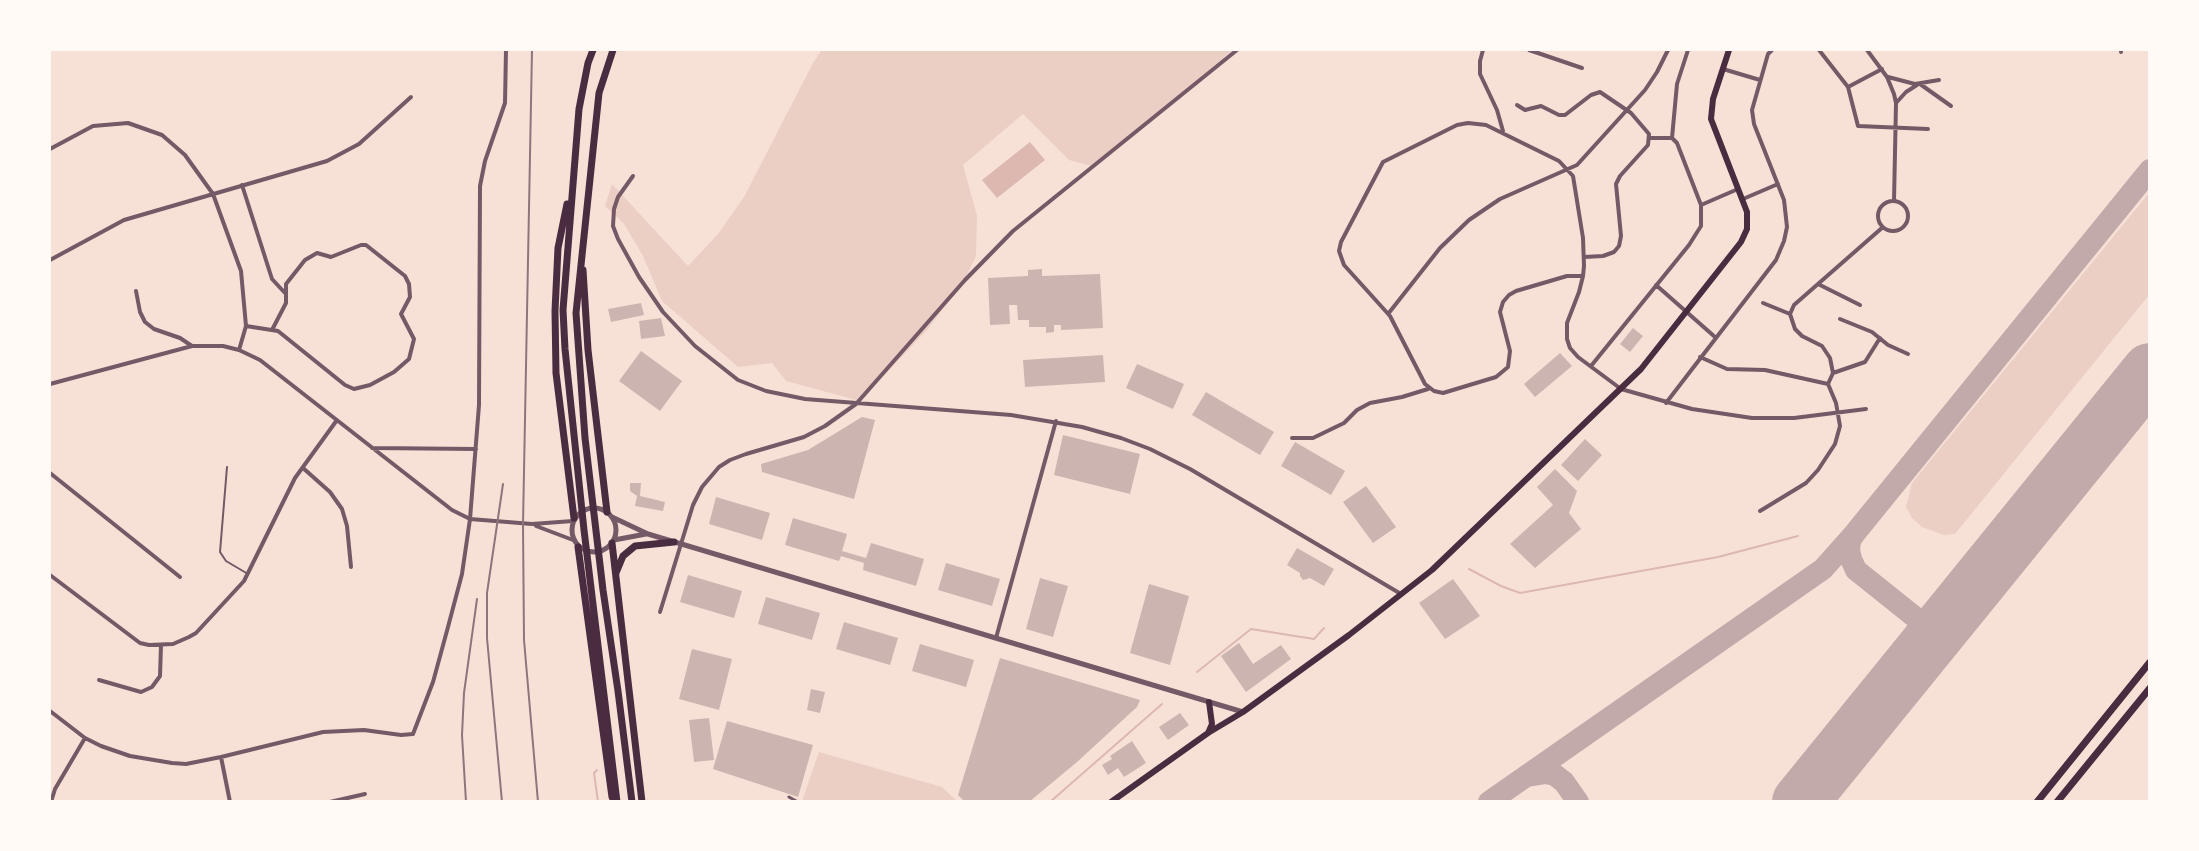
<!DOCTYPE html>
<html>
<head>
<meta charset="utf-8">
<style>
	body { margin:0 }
	#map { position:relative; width:2199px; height:851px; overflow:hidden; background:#f7e1d7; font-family:Karla,sans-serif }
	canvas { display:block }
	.frame { position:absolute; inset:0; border:51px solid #fffaf5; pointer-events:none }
</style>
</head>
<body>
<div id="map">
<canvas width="2199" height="851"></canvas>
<div class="frame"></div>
</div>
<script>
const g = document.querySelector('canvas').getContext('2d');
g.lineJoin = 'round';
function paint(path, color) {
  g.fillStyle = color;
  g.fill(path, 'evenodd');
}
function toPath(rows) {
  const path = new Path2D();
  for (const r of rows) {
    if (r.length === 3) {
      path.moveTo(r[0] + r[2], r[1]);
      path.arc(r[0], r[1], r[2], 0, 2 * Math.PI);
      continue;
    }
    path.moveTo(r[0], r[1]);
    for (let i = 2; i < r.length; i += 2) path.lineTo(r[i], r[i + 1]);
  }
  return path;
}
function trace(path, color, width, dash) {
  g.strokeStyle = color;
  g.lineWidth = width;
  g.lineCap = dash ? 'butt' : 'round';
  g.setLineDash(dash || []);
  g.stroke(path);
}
const green = toPath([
	[822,50,1233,50,1092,166,1069,160,1023,114,963,165,977,216,976,256,964,281,927,330,860,401,786,381,772,363,738,367,662,301,643,256,624,224,605,206,612,184,688,266,718,234,744,197,813,63],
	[2149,193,2149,295,1955,534,1944,535,1922,527,1912,518,1906,507,1912,483],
	[819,752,942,787,957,801,802,801]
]);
const water = toPath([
	[1030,142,1045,160,997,198,982,180]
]);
const stream = toPath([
	[1469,569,1501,586,1520,593,1718,557,1798,536],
	[1197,672,1251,629,1314,639,1324,628],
	[597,770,594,773,598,802],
	[1050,802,1162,704]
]);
const taxiway = toPath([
	[1855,533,1850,541,1849,550,1851,559,1856,570,1936,634],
	[1527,776,1546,773,1555,775,1564,782,1578,802],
	[1489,802,1823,569,1855,533,2150,170]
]);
const runway = toPath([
	[1800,802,2150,371]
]);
const building = toPath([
	[1042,269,1042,276,1100,274,1103,328,1061,330,1061,325,1054,325,1054,332,1046,333,1046,327,1029,327,1029,320,1018,320,1017,305,1009,305,1010,324,990,325,988,278,1028,276,1028,270],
	[641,303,644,315,611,322,608,309],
	[661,318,665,336,641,339,639,321],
	[1633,328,1643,336,1630,352,1620,344],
	[641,351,682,381,660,411,619,381],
	[1560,353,1572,366,1535,397,1524,384],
	[1103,355,1105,382,1025,387,1023,360],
	[1137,364,1184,384,1173,409,1126,388],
	[1206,392,1274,432,1260,455,1192,415],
	[862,417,875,420,854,499,762,472,761,464,808,450],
	[1063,435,1140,454,1130,494,1054,475],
	[1585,439,1602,455,1578,481,1561,465],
	[1295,442,1345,471,1331,495,1281,466],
	[1555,469,1577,491,1569,513,1581,529,1535,568,1510,544,1553,505,1537,487],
	[630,483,641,483,640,496,665,502,663,511,635,506,637,496,630,491],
	[1366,486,1396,527,1373,543,1343,502],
	[716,497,770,513,762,540,709,524],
	[793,518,847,534,842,551,866,558,871,543,924,559,916,586,863,570,864,563,841,556,839,561,785,545],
	[1297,548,1334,569,1324,586,1310,578,1303,580,1300,576,1300,573,1287,565],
	[946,563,1000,579,992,606,938,590],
	[688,575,742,591,734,618,680,602],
	[1040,578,1068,586,1053,637,1026,629],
	[1453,579,1480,616,1445,639,1419,603],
	[1149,584,1189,596,1170,665,1130,653],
	[766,597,820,613,812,640,758,624],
	[844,622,898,638,890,665,836,649],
	[1239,643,1253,664,1281,645,1291,659,1246,692,1221,656],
	[920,644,974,660,966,687,912,671],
	[692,649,732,659,719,710,679,699],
	[1000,658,1140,700,1137,707,1077,762,1029,802,965,802,958,795],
	[811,689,825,692,820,713,807,710],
	[1180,713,1189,725,1168,740,1159,727],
	[709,718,714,760,694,762,689,720],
	[727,721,813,745,798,797,713,769],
	[1132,741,1146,763,1124,777,1118,768,1108,775,1102,765,1112,759,1110,756]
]);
const service = toPath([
	[227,467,220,552,226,561,248,574]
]);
const pedestrian = toPath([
	[789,797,798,802]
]);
const minor = toPath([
	[1483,50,1480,61,1480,74,1497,110,1503,131],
	[1529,50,1582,68],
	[1819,50,1848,87,1858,126,1928,129],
	[1867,50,1887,77,1894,94,1896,103,1894,201],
	[2121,52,2121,50],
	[1723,69,1760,80],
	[1888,77,1915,84,1939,80],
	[1920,84,1951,106],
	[1848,87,1882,69],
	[1896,103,1906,92,1917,85],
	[1517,105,1525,110,1541,106,1559,115,1565,115,1591,95,1600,92,1631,113,1649,134,1648,145,1620,176,1616,184,1621,236,1619,246,1614,252,1603,256,1584,257],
	[1650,138,1672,138],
	[50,149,93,126,128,123,162,135,185,155,213,194,241,271,246,326,239,350],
	[633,176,618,197,614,209,613,226,618,239,639,277,663,312,695,346,738,380,766,391,805,399,1011,415,1082,427,1121,438,1150,449,1190,469,1401,594],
	[242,185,272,279,285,293],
	[1743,199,1778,184],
	[1893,216,15],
	[1701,205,1738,189],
	[50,260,124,220,327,161,359,144,411,97],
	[1583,276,1567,276,1516,291,1509,295,1503,302,1500,312,1510,351,1508,367,1496,377,1443,393,1434,391,1425,384,1390,316,1344,265,1339,251,1341,242,1383,162,1457,125,1468,123,1486,125,1559,161,1573,176,1583,238,1584,266,1583,276,1579,292,1567,323,1567,339,1570,348,1578,357,1621,389,1692,409,1752,418,1794,418,1866,409],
	[1818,284,1860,305],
	[1656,285,1715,337],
	[136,291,140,312,145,322,154,329,180,338,192,346],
	[1763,303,1790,314],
	[1388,314,1440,248,1469,220,1500,199,1577,165,1645,90,1657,72,1668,50],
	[1840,319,1872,332,1888,345,1908,354],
	[246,326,278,331,345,385,354,389,370,385,394,372,409,359,414,339,401,314,410,297,409,284,405,276,366,245,361,245,331,257,317,253,305,260,286,284,286,303,272,330],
	[1700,357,1727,369,1765,370,1828,384],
	[1591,366,1689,245,1701,226,1701,205,1677,143,1672,138,1677,84,1688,50],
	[1833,373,1865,362,1880,338],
	[50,384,192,346,223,346,239,350,260,360,452,510,470,519,532,524,573,521],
	[1666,403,1776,260,1784,241,1787,227,1784,200,1754,124,1752,110,1768,54,1772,50],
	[1292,438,1313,438,1344,423,1357,410,1370,403,1402,397,1428,389],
	[372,448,476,449],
	[303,468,330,492,342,509,347,526,351,567],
	[50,473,180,577],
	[1760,511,1806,483,1818,470,1835,444,1840,426,1836,403,1828,384,1833,373,1830,358,1822,346,1802,336,1795,329,1790,314,1794,305,1883,227],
	[536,526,573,540],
	[50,575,140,643,149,645,173,644,189,637,196,633,244,581,295,478,337,420],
	[660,612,693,505,702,487,719,467,730,460,746,454,804,437,825,426,856,404,965,280,1013,231,1237,50],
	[996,638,1056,421],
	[99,680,141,692,152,687,160,676,161,645],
	[50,711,85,738,101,746,130,756,172,763,186,764,221,757,323,732,364,730,401,735,413,734,433,682,448,627,462,574,470,519,479,405,480,186,485,161,505,103,506,50],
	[221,757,230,802],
	[51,802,55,789,85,738],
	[330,802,365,794]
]);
const tertiary = toPath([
	[594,530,22],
	[612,517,648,534,1243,712],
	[614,540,646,534]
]);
const secondary = toPath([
	[1208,733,1212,724,1209,702],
	[1111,802,1208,733,1243,712,1349,635,1432,570,1641,369,1741,242,1747,229,1747,212,1711,119,1713,99,1729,50]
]);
const primary = toPath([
	[593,50,588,63,579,109,563,310,565,349,584,530,617,802],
	[613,50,599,93,576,313,585,438,603,590,618,691,632,802],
	[567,204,558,248,555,311,556,373,574,518],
	[583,270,588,350,607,512],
	[612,543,642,802],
	[578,547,612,797],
	[616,573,623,556,635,546,674,542],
	[2037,802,2150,662],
	[2057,802,2150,688]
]);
const rail = toPath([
	[532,50,523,524,524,640,538,802],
	[466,802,462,735,464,693,477,599],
	[502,802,487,638,487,593,503,484]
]);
paint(green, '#ebcfc5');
paint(water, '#dcb8b0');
trace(stream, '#dcb8b0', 2);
trace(taxiway, '#c3aaaa', 22);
trace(runway, '#c3aaaa', 56);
paint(building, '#ccb4b1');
trace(service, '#755966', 2);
trace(pedestrian, '#755966', 3);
trace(minor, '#755966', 4);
trace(tertiary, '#755966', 5);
trace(secondary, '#4a2c40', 6);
trace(primary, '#4a2c40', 7);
trace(rail, '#8f747c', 2);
</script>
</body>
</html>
